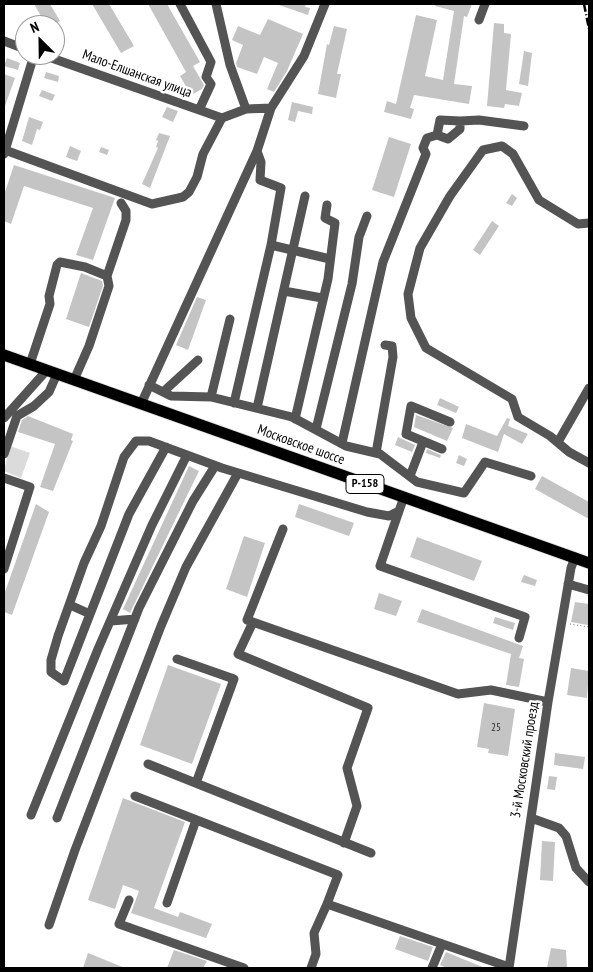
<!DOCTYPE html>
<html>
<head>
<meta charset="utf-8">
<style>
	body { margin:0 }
	#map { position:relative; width:593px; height:972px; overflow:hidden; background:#fff; font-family:"PT Sans Narrow",sans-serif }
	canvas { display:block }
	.frame { position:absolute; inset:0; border:5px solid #000; pointer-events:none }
	.north { position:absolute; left:15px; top:15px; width:50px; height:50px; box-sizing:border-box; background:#fff; border:1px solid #999; border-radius:50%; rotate:337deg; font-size:14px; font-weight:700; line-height:20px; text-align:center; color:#000 }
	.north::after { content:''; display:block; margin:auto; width:18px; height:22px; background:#000; clip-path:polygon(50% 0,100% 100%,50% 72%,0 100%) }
</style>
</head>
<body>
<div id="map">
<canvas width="593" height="972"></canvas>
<div class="frame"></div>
<div class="north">N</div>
</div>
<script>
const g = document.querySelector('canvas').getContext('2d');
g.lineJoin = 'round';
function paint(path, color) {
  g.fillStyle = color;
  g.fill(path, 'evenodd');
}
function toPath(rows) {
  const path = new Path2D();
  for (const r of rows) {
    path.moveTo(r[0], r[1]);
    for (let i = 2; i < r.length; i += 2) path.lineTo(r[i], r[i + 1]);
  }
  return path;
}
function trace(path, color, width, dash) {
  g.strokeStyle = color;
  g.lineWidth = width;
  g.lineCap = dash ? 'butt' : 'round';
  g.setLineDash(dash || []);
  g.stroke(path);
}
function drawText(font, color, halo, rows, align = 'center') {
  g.font = font + ' "PT Sans Narrow",sans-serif';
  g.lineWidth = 5;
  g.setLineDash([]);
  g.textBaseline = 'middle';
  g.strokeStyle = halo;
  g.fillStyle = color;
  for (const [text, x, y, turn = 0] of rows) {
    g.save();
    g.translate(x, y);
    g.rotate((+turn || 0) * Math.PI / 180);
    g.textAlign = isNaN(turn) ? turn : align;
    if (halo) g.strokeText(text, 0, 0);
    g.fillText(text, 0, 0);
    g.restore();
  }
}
const green = toPath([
	[10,446,30,453,21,478,4,471]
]);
const building = toPath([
	[34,4,50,4,60,21,53,25,46,25],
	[92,4,109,4,134,46,121,53],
	[148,4,167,4,200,62,193,66,204,85,202,89,191,95,180,76,186,72],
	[276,4,306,4,305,7,310,8,308,15],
	[436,4,472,4,467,17,464,16,454,84,472,86,469,104,414,95,410,108,414,109,411,119,384,112,387,101,396,104,416,15,437,20,425,76,443,80,454,11,435,6],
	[268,19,303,34,287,71,274,92,267,89,278,63,264,57,257,74,237,67,236,63,243,45,232,40,238,26,260,35],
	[494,23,504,24,504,33,511,34,506,90,522,93,519,106,505,104,504,108,487,106],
	[334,26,347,29,337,74,341,74,336,98,318,94,327,44,329,45],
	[524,51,532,53,528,86,519,84],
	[7,58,20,63,18,70,4,66],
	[46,72,59,76,58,82,44,78],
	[4,74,15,78,5,106,4,106],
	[42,90,55,95,52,101,39,96],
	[292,102,313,107,312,114,298,111,295,122,288,120],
	[167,107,178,111,173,122,162,117],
	[29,117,43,122,40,130,37,129,32,145,22,141],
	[159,133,170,136,150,188,142,184,158,148,156,147,158,141,156,140],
	[389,137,411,144,394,197,372,190],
	[70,146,81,151,77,161,66,157],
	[101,147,109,150,107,155,99,152],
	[14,165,115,198,93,260,76,255,93,208,24,186,11,224,4,221,4,195],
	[512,194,517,198,512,206,506,203],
	[492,221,499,226,480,255,473,250],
	[81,273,102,281,103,286,89,327,66,319],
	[197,297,206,300,188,350,176,345],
	[440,398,459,407,456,413,437,405],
	[416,415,453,428,447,441,414,427],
	[28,416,73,434,71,440,73,441,53,491,40,487,55,444,18,432,22,420],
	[507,418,510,419,508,426,528,434,522,444,504,434,498,452,462,438,466,424,497,436],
	[398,437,415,445,412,452,395,445],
	[427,449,441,455,440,458,426,453],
	[459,455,467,459,464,466,456,463],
	[189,466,199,471,130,613,123,609],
	[542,476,589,502,589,519,535,489],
	[36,504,49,512,12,615,4,612,5,592],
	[299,504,354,523,349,536,295,517],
	[244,536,265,543,247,597,226,589],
	[417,537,482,561,474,581,410,557],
	[524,575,537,580,535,586,521,582],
	[379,593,402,601,396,616,374,609],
	[575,602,589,604,588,625,571,622],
	[422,609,523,646,519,658,524,659,519,687,506,685,511,654,417,622],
	[495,617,515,623,513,630,493,623],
	[168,665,221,684,192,764,140,745],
	[571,668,589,671,587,698,567,695],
	[484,703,515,709,508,756,488,753,489,749,477,747],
	[555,753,585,757,583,769,554,765],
	[549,776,557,777,555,790,547,789],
	[123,798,185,822,154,908,178,917,180,912,212,924,206,938,131,913,139,891,123,885,115,909,88,900],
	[542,841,555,842,553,881,540,880],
	[400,936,433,947,428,961,395,949],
	[551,948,566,950,567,968,547,968],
	[174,950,207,961,203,968,167,968],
	[446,952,485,968,447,968,440,965],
	[88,953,125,968,83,968]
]);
const path = toPath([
	[570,624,589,627]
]);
const minor = toPath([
	[180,4,211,62,206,77,211,84,199,110],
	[216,4,230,65,246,109],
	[479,20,485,4],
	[4,41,25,49],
	[43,55,222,118,246,109,271,108],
	[460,121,479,120,524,126],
	[5,150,152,204,183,197,189,192,197,177,203,154,222,118],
	[4,154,34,55],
	[589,223,578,224,539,200,513,154,502,146,483,150,450,196,420,248,408,294,411,318,426,348,512,399,518,417,550,436,569,452,589,463],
	[271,245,330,259],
	[284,291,322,298],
	[30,364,50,304,49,296,57,265,60,262,85,267,107,276,126,220,126,211,121,203],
	[74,380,89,346,109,286,107,276],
	[149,385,171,396,211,397,292,417,346,446,380,454,417,482,464,493,485,462,531,476],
	[163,392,198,360],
	[211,397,230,319],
	[234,403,271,245,281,188,260,180,261,162,257,151],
	[141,404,257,151,271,108,304,56,325,4],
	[257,408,305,196],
	[4,418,47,370],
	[295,419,328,279,335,223,325,218,327,205],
	[316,429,352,284,359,237,367,216],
	[558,442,589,388],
	[342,443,383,262,426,154,423,148,427,138,437,135,448,139,460,129,460,121,440,120,437,135],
	[166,447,129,514,64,681,51,672,51,660,58,636,84,563,101,526,124,457,136,441,149,441,222,468,367,512,389,516,399,511,404,497],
	[442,449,406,434,411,406,450,422],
	[376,453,393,357,392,346,385,345],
	[4,454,17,416,34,406,49,392,57,374],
	[410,476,423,442],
	[4,478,30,487,4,569],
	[399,511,380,566,525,617,519,638],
	[283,529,247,620,458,694,491,690,548,702],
	[568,584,589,590],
	[70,605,90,614],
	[111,621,135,619],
	[253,622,238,654,368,708,347,768,357,806,344,843],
	[177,659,234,679,196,783],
	[148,764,371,853],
	[135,796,338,875,327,904,509,967],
	[31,815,98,649,152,525,187,455],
	[57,818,139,608,193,501,215,466],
	[531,818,559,828,566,836,576,868,589,882],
	[129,900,119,924,244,968],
	[167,903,196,820],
	[49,925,75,850,161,626,186,567,238,473],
	[311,968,316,954,314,933,327,904],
	[432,968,442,944],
	[509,968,548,702,571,568,575,557]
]);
const major = toPath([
	[4,355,589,563]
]);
const rail = toPath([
	[584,4,589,29]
]);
const numberNames = [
	["25",496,728]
];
const shields = [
	[365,484,38]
];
const shieldNames = [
	["Р-158",365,484]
];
const streetNames = [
	["Мало-Елшанская улица",137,74,20],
	["Московское шоссе",301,445,20],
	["3-й Московский проезд",525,760,-81]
];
paint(green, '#dbdbdb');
paint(building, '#c4c4c4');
trace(major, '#dbdbdb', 13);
trace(path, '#767676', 1, [1, 2.5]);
trace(minor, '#545454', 9);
trace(major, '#000', 11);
trace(rail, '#000', 2.5, [8, 2.5, 1, 2.5]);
drawText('11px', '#313131', null, numberNames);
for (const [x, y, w] of shields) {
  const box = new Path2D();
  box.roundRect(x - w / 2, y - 9.5, w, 19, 4);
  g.fillStyle = '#fff';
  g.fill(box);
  trace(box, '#000', 1);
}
drawText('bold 12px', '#000', null, shieldNames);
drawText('14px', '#000', '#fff', streetNames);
</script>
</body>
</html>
